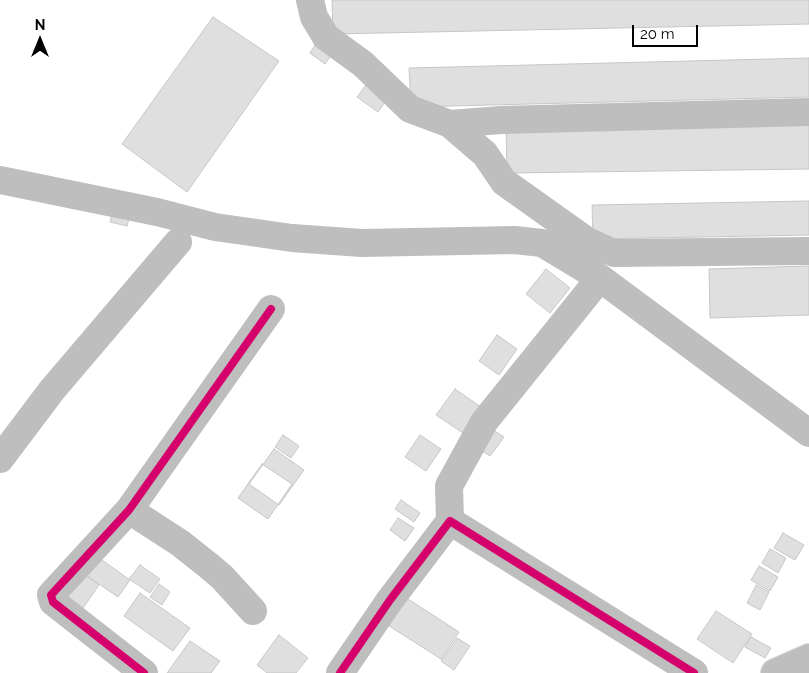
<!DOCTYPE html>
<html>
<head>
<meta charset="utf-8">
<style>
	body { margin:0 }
	#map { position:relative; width:809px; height:673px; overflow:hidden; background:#fff; font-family:Raleway,sans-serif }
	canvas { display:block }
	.north { position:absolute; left:15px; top:15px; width:50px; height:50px; -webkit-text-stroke:4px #fff; paint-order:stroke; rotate:0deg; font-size:14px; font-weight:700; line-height:20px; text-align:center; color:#000 }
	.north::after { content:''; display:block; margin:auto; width:18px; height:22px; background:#000; clip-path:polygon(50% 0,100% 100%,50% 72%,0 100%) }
	.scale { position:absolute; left:632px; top:25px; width:66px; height:22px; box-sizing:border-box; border:2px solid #000; border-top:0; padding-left:6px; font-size:15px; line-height:18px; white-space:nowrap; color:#000; -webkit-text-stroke:4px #fff; paint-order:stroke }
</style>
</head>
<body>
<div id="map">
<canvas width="809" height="673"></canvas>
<div class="north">N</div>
<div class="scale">20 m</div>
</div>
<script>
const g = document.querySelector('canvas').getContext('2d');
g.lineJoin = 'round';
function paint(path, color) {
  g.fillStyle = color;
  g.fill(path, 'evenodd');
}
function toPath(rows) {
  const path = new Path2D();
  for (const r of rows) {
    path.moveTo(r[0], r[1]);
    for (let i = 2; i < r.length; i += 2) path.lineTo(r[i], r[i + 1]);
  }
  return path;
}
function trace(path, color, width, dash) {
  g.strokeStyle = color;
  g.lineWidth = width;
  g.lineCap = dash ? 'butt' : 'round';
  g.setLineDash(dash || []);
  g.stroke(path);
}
const building = toPath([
	[332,0,809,0,809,24,333,34,332,0],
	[213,17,279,61,187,192,122,144,213,17],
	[320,37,336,48,325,64,310,53,320,37],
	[809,58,809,97,411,107,409,68,809,58],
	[372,77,392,92,378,112,357,97,372,77],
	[809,125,809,169,507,173,506,130,809,125],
	[809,201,809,235,593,239,592,205,809,201],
	[114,207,131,211,127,226,110,222,114,207],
	[809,266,809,315,710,318,709,269,809,266],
	[546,269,570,288,550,313,526,294,546,269],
	[497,335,517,349,499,375,479,361,497,335],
	[455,389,481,407,463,433,436,415,455,389],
	[490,428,504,437,490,456,477,448,490,428],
	[283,435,299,446,291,458,275,447,283,435],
	[420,435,441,449,426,471,405,457,420,435],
	[274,449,304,470,279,505,249,484,274,449],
	[262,464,292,484,268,519,238,498,262,464],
	[401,500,420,513,414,522,395,509,401,500],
	[398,518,414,528,405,541,390,530,398,518],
	[783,533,804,545,795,560,774,548,783,533],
	[770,549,786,558,778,573,762,563,770,549],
	[95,555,130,580,118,597,83,573,95,555],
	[140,565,160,579,150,593,129,579,140,565],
	[759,566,778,577,770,591,751,580,759,566],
	[82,573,99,585,83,608,65,596,82,573],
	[159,584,170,592,162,605,150,597,159,584],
	[756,585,769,592,760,610,747,603,756,585],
	[140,593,190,628,173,651,124,616,140,593],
	[405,597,459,632,441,659,386,624,405,597],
	[716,611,752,634,733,663,697,639,716,611],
	[279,635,308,658,296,673,267,673,257,665,279,635],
	[751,637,771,648,765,658,745,647,751,637],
	[457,638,470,646,454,670,441,661,457,638],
	[190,641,220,661,211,673,167,673,190,641]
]);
const minor = toPath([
	[310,0,314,17,326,37,363,64,410,109,450,124],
	[809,112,501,120,450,124,485,154,504,182,587,241,614,253,809,251],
	[0,180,157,212,215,227,292,238,362,243,515,240,542,243,600,278,809,433],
	[0,459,52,390,178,242],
	[129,510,180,543,209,566,222,577,253,611],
	[450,521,449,486,484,422,600,278],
	[144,673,53,602,51,595,129,510,271,309],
	[340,673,390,600,450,521,694,673]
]);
const major = toPath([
	[775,673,809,658]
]);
const cycleway = toPath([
	[144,673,53,602,51,595,129,510,271,309],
	[340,673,390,600,450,521,694,673]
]);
paint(building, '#dfdfdf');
trace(building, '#c7c7c7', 1);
trace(major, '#dbdbdb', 30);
trace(minor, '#bebebe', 28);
trace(major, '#bebebe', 28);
trace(cycleway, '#d6006c', 8);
</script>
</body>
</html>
